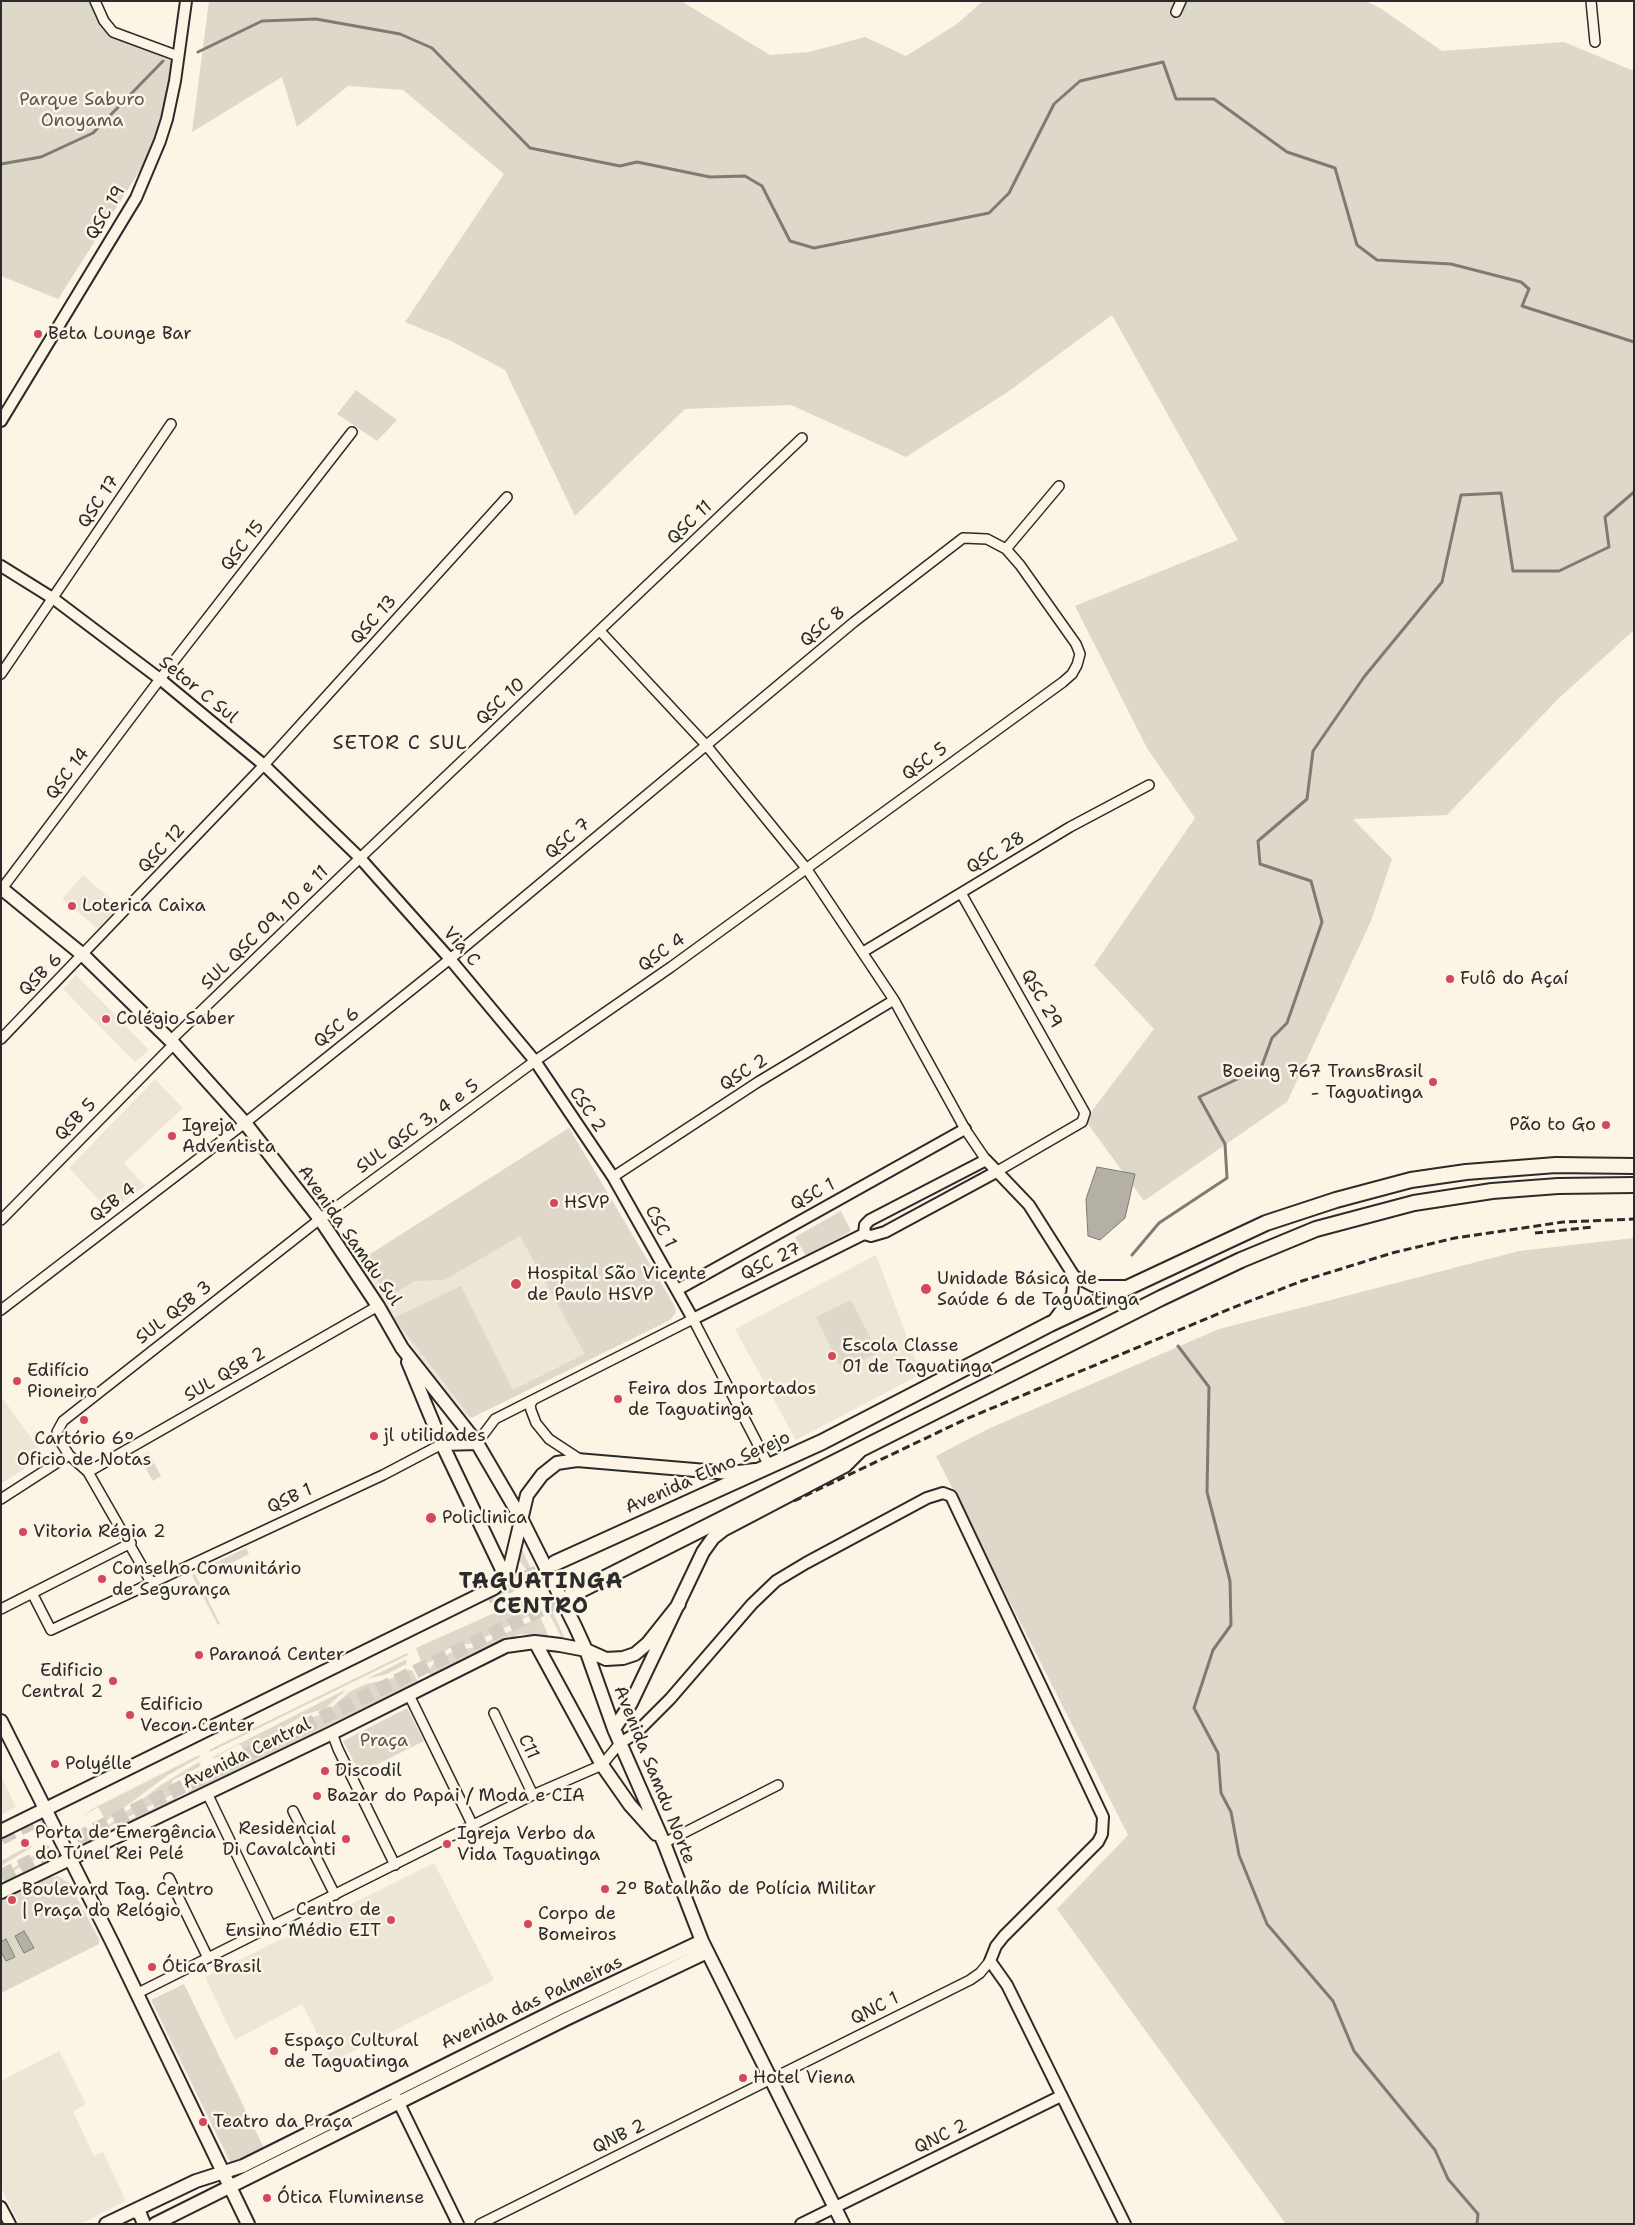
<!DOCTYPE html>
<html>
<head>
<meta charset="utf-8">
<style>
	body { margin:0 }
	#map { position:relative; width:1635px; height:2225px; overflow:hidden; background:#fcf5e5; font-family:"Shantell Sans",sans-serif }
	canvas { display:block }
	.frame { position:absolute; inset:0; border:2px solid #2b2b2b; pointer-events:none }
</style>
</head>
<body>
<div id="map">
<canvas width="1635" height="2225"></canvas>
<div class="frame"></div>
</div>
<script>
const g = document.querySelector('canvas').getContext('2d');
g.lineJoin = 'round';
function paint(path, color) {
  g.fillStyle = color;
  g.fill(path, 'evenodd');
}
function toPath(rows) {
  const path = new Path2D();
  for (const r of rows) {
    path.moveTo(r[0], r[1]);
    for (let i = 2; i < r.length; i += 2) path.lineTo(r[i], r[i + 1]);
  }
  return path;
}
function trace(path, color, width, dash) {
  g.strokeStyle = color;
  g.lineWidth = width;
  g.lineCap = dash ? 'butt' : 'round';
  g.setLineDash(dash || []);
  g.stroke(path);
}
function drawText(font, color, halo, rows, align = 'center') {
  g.font = font + ' "Shantell Sans",sans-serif';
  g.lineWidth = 5;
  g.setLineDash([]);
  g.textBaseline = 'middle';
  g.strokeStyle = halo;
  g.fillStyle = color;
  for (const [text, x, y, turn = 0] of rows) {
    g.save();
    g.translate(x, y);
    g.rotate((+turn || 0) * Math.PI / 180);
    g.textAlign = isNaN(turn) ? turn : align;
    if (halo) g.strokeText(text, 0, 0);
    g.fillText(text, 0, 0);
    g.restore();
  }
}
const built = toPath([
	[83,875,121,908,101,931,62,899],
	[76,975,149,1050,135,1062,63,989],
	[155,1079,183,1108,124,1163,145,1186,110,1212,69,1168],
	[569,1128,674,1305,676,1312,670,1320,471,1418,461,1412,449,1400,356,1263],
	[876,1255,921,1374,796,1440,735,1329],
	[1,1396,44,1456,1,1484],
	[1,1776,16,1807,1,1815],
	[434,1863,494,1980,332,2062,302,2004,235,2040,205,1977],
	[59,2051,86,2104,73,2112,94,2156,103,2152,126,2201,80,2224,19,2224,1,2188,1,2081]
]);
const green = toPath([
	[1,1,90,1,94,3,101,22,178,56,160,139,58,299,1,276],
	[209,1,681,1,770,55,809,52,865,37,906,56,957,24,983,1,1365,1,1380,8,1442,51,1564,42,1634,71,1634,630,1559,698,1447,815,1353,819,1392,859,1371,921,1287,1102,1144,1201,1085,1120,1154,1029,1094,965,1195,818,1147,748,1075,606,1238,540,1112,315,1009,391,906,457,791,405,685,409,575,516,505,370,451,341,405,322,504,174,403,90,348,86,297,127,282,77,192,132],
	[356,390,397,420,377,441,337,414],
	[569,1128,674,1305,676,1312,670,1320,471,1418,394,1318,461,1286,513,1390,585,1354,520,1236,444,1280,415,1281,388,1297,364,1258],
	[841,1211,851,1231,806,1256,795,1237],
	[1634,1238,1634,2224,1286,2224,1057,1909,1128,1835,936,1456,988,1429,1219,1329,1519,1251],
	[851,1300,878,1353,842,1370,816,1317],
	[148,1452,161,1476,153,1481,139,1457],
	[518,1540,531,1569,531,1576,514,1553],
	[246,1548,249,1554,214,1572,211,1565],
	[511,1565,525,1585,457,1613,409,1637,494,1592],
	[195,1574,220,1624,218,1625,192,1575],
	[530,1597,537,1612,473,1643,451,1647,429,1663,421,1661,416,1648],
	[540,1597,548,1601,565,1639,563,1640],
	[540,1617,549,1637,520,1634,429,1678,429,1670,435,1661,454,1651,476,1647],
	[401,1640,402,1641,203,1740,202,1739],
	[407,1653,408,1655,210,1752,209,1750],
	[407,1659,406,1664,387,1674,367,1679],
	[408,1670,412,1670,418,1682,189,1793,188,1791,248,1761,245,1754,264,1742,306,1719,326,1713,349,1692,366,1684,390,1679],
	[347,1689,324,1709,304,1715,244,1751,240,1744,219,1755,219,1757,211,1758],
	[407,1708,424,1741,360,1773,343,1741],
	[194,1743,195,1744,54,1814,52,1809],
	[199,1755,200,1757,168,1775,106,1821,98,1807,80,1818,94,1808],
	[199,1762,201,1766,173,1780,171,1785,175,1793,102,1830,161,1785],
	[177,1797,178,1799,73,1850,72,1848],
	[30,1845,32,1847,1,1866,1,1861],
	[33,1856,35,1860,1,1877,1,1875],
	[58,1876,69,1883,99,1939,99,1944,1,1993,1,1900,46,1878],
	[184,1984,264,2148,231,2164,151,2000]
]);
const water = toPath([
	[1097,1167,1135,1174,1125,1218,1100,1240,1088,1236,1086,1199,1097,1167],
	[24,1931,34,1948,24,1953,15,1936,24,1931],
	[6,1939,15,1957,6,1961,1,1952,1,1942,6,1939]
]);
const stream = toPath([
	[198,52,262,21,316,19,400,34,432,48,530,148,620,166,637,162,710,177,745,176,762,186,790,241,814,248,989,213,1009,193,1054,104,1080,81,1163,62,1176,99,1214,99,1287,152,1335,168,1357,245,1377,260,1451,264,1521,282,1529,289,1522,306,1634,342],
	[1,164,41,157,93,133,163,61],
	[1132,1255,1159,1223,1227,1178,1225,1144,1199,1097,1261,1068,1272,1038,1287,1023,1322,922,1311,881,1260,864,1258,841,1307,799,1313,751,1364,677,1442,582,1461,495,1501,493,1513,571,1559,571,1609,547,1605,517,1634,492],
	[1178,1346,1209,1387,1207,1492,1230,1581,1231,1625,1213,1650,1194,1708,1218,1753,1221,1793,1231,1812,1239,1855,1267,1924,1333,2001,1354,2051,1435,2150,1448,2179,1478,2214,1477,2224]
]);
const primaryTunnel = toPath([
	[487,1597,555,1563],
	[1,1838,58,1810],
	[1,1876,571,1595]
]);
const minor = toPath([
	[95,1,104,21,113,32,178,56],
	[1591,1,1595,42],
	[1176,12,1181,1],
	[1006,549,1059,486],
	[600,631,706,745,806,868,894,1000,965,1129,986,1160],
	[1,674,171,424],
	[1,890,160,679,352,432],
	[961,893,1085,1113,1082,1122,996,1172],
	[863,952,1070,827,1149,785],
	[1,1039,264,765,507,497],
	[170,1041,360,858,802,438],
	[613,1177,758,1082,894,1000],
	[1,1220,174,1044],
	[1,1310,245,1123,450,959,854,622,963,538,987,539,1006,549,1020,565,1076,644,1080,654,1077,665,1072,674,1063,682,671,967,535,1061,320,1219,63,1421,57,1432,58,1438,69,1455,88,1472,151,1582],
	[533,1400,530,1405,531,1410,536,1423,549,1439,581,1460],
	[477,1443,495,1419,693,1319,769,1466],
	[88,1472,378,1306],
	[1,1499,69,1455],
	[32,1593,51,1630,383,1475,442,1444],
	[1,1609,131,1543],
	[409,1695,473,1826],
	[494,1713,533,1795],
	[332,1733,338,1749,395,1865],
	[207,1793,271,1926],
	[293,1811,335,1895],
	[664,1843,778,1785],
	[169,1878,208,1958],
	[136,1994,533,1795,602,1765,620,1743],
	[480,2224,970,1980,980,1973,990,1961]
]);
const tertiary = toPath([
	[1,421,136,198,160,141,167,119,175,81,186,1],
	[1,566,54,599,160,679,264,765,360,858,450,959,535,1061,613,1177,693,1319,864,1234,871,1236,885,1232,996,1172],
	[864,1234,865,1225,870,1220,986,1160,1029,1205,1074,1276,1093,1286,1125,1286],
	[677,1290,965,1129],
	[1053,1321,1072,1295,1074,1276],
	[620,1743,635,1734,670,1699,752,1604,776,1581,806,1563,927,1498,943,1493,951,1496,1103,1817,1102,1834,1098,1842,1004,1936,996,1946,990,1961,1007,1985,1125,2224],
	[396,2097,458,2224],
	[1,2207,10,2224],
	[801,2224,1061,2096]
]);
const secondary = toPath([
	[1,888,83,955,174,1044,245,1123,320,1219,378,1306,402,1348,477,1443,522,1520,575,1626,586,1650,614,1729,664,1843,702,1941,843,2224],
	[408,1362,442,1444,506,1578],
	[442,1444,477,1443],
	[535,1642,602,1765,630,1805,656,1834],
	[1,1721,112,1942,248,2224],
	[614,1729,631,1703,703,1552,713,1538,723,1530,845,1466,859,1452],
	[1,1831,494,1588,506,1578,509,1571,527,1495,542,1475,557,1463,577,1460,730,1473,755,1470],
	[1,1892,332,1733,506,1646,535,1642,560,1645,586,1650,606,1659,623,1658,635,1654,648,1643,679,1604],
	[134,2211,140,2214,144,2224],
	[106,2224,196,2181,243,2166,560,2008,702,1941],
	[155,2224,566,2019,707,1952]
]);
const primary = toPath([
	[555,1563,822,1442,1050,1324,1266,1223,1336,1200,1411,1180,1466,1172,1556,1165,1634,1166],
	[571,1595,1161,1298,1241,1260,1316,1229,1414,1203,1492,1191,1558,1186,1634,1185]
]);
const rail = toPath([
	[1535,1233,1592,1227],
	[794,1501,966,1419,1232,1308,1302,1281,1392,1253,1455,1238,1563,1222,1634,1219]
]);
const markers = [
	[38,334,5,"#d1495b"],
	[72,906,5,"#d1495b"],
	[1450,979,5,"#d1495b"],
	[106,1019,5,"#d1495b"],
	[1433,1082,5,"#d1495b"],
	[1606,1125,5,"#d1495b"],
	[172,1136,5,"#d1495b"],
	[554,1203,5,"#d1495b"],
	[516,1284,6,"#d1495b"],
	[926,1289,6,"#d1495b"],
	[832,1356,5,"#d1495b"],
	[17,1381,5,"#d1495b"],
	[618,1399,5,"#d1495b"],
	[84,1420,5,"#d1495b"],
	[374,1436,5,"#d1495b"],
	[431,1518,6,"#d1495b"],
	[23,1532,5,"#d1495b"],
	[102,1579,5,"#d1495b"],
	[199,1655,5,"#d1495b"],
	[113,1681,5,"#d1495b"],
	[130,1715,5,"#d1495b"],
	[55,1764,5,"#d1495b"],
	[325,1771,5,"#d1495b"],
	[317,1796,5,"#d1495b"],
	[346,1839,5,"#d1495b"],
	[25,1843,5,"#d1495b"],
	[447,1844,5,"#d1495b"],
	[605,1889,5,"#d1495b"],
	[12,1900,5,"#d1495b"],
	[391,1920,5,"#d1495b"],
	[528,1924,5,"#d1495b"],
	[152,1967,5,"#d1495b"],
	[274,2051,5,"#d1495b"],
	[743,2078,5,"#d1495b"],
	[203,2122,5,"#d1495b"],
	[267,2198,5,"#d1495b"]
];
const parkNames = [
	["Parque Saburo",82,100],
	["Onoyama",82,121],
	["Praça",384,1741]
];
const streetNames = [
	["QSC 19",106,213,-59],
	["QSC 17",99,502,-56],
	["QSC 11",690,523,-44],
	["QSC 15",243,546,-52],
	["QSC 13",374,620,-48],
	["QSC 8",823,627,-40],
	["Setor C Sul",198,690,39],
	["QSC 10",501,702,-43],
	["QSC 5",925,762,-36],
	["QSC 14",68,774,-53],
	["QSC 7",568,839,-40],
	["QSC 12",162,849,-47],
	["QSC 28",996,853,-31],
	["SUL QSC 09, 10 e 11",265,928,-44],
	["Via C",461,947,49],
	["QSC 4",662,953,-35],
	["QSB 6",41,975,-45],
	["QSC 29",1041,999,60],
	["QSC 6",337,1028,-39],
	["QSC 2",744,1073,-32],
	["CSC 2",587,1110,56],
	["QSB 5",76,1120,-46],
	["SUL QSC 3, 4 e 5",418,1127,-36],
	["QSC 1",813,1195,-29],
	["QSB 4",113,1203,-37],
	["CSC 1",660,1227,61],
	["Avenida Samdu Sul",349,1236,55],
	["QSC 27",771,1262,-26],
	["SUL QSB 3",174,1313,-38],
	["SUL QSB 2",225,1375,-30],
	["Avenida Elmo Serejo",708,1473,-24],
	["QSB 1",290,1499,-25],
	["C11",528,1747,64],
	["Avenida Central",247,1754,-26],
	["Avenida Samdu Norte",654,1775,68],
	["Avenida das Palmeiras",532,2003,-25],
	["QNC 1",875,2009,-27],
	["QNB 2",619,2137,-26],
	["QNC 2",941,2137,-26]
];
const poiNames = [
	["Beta Lounge Bar",48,334],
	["Loterica Caixa",82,906],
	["Fulô do Açaí",1460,979],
	["Colégio Saber",116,1019],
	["Boeing 767 TransBrasil",1423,1072,"right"],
	["- Taguatinga",1423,1093,"right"],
	["Pão to Go",1596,1125,"right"],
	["Igreja",182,1126],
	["Adventista",182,1147],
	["HSVP",564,1203],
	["Hospital São Vicente",527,1274],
	["de Paulo HSVP",527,1295],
	["Unidade Básica de",937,1279],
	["Saúde 6 de Taguatinga",937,1300],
	["Escola Classe",842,1346],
	["01 de Taguatinga",842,1367],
	["Edifício",27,1371],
	["Pioneiro",27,1392],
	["Feira dos Importados",628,1389],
	["de Taguatinga",628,1410],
	["jl utilidades",384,1436],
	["Cartório 6º",84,1439,"center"],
	["Oficio de Notas",84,1460,"center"],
	["Policlinica",442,1518],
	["Vitoria Régia 2",33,1532],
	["Conselho Comunitário",112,1569],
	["de Segurança",112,1590],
	["Paranoá Center",209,1655],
	["Edificio",103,1671,"right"],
	["Central 2",103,1692,"right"],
	["Edificio",140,1705],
	["Vecon Center",140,1726],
	["Polyélle",65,1764],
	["Discodil",335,1771],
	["Bazar do Papai / Moda e CIA",327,1796],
	["Residencial",336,1829,"right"],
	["Di Cavalcanti",336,1850,"right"],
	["Porta de Emergência",35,1833],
	["do Túnel Rei Pelé",35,1854],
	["Igreja Verbo da",457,1834],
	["Vida Taguatinga",457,1855],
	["2º Batalhão de Polícia Militar",615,1889],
	["Boulevard Tag. Centro",22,1890],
	["| Praça do Relógio",22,1911],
	["Centro de",381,1910,"right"],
	["Ensino Médio EIT",381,1931,"right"],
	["Corpo de",538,1914],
	["Bomeiros",538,1935],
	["Ótica Brasil",162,1967],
	["Espaço Cultural",284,2041],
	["de Taguatinga",284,2062],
	["Hotel Viena",753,2078],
	["Teatro da Praça",213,2122],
	["Ótica Fluminense",277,2198]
];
const quarterNames = [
	["SETOR C SUL",400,744]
];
const districtNames = [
	["TAGUATINGA",541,1582],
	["CENTRO",541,1607]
];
paint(built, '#ece6d7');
paint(green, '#ded8ca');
paint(water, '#b4b0a5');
trace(water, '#7d7b74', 1);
trace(stream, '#7d7b74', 3);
trace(primaryTunnel, '#d2cdc0', 14, [14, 7]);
trace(minor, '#2b2b2b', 12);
trace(tertiary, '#2b2b2b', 14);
trace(secondary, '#2b2b2b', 16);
trace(primary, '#2b2b2b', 18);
trace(minor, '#fcf5e5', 9);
trace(tertiary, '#fcf5e5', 10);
trace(secondary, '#fcf5e5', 12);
trace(primary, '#fcf5e5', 14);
trace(rail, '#2b2b2b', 3, [8, 4]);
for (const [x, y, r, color] of markers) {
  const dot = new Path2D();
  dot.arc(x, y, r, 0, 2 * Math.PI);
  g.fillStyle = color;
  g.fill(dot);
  trace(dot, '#fcf5e5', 2);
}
drawText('18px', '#585653', '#fcf5e5', parkNames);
drawText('18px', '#2b2b2b', '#fcf5e5', streetNames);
drawText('18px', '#2b2b2b', '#fcf5e5', poiNames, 'left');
g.letterSpacing = '1px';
drawText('20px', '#2b2b2b', '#fcf5e5', quarterNames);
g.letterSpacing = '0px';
g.letterSpacing = '1px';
drawText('bold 22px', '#2b2b2b', '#fcf5e5', districtNames);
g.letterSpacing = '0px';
</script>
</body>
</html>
